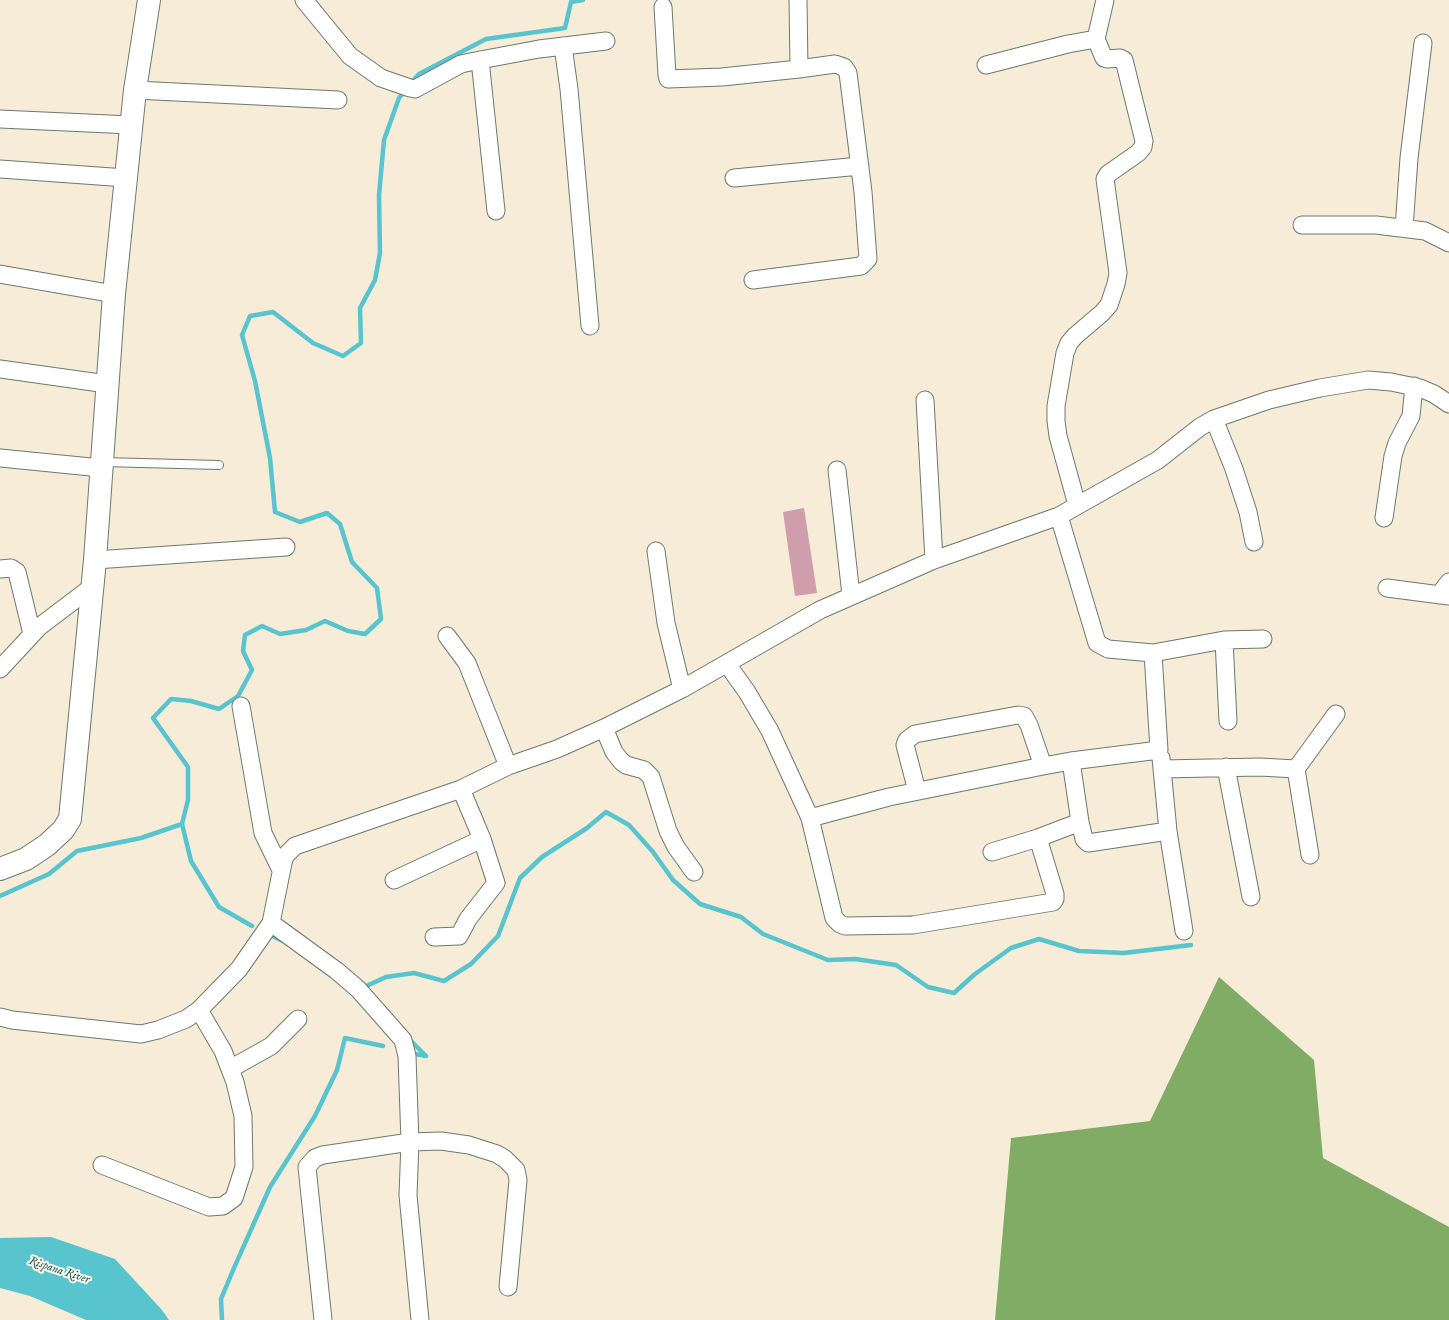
<!DOCTYPE html>
<html>
<head>
<meta charset="utf-8">
<style>
	body { margin:0 }
	canvas { display:block; background:#f6ecd7 }
</style>
</head>
<body>
<canvas width="1449" height="1320"></canvas>
<script>
const g = document.querySelector('canvas').getContext('2d');
g.lineJoin = 'round';
function paint(path, color) {
  g.fillStyle = color;
  g.fill(path, 'evenodd');
}
function toPath(rows) {
  const path = new Path2D();
  for (const r of rows) {
    path.moveTo(r[0], r[1]);
    for (let i = 2; i < r.length; i += 2) path.lineTo(r[i], r[i + 1]);
  }
  return path;
}
function trace(path, color, width, dash) {
  g.strokeStyle = color;
  g.lineWidth = width;
  g.lineCap = dash ? 'butt' : 'round';
  g.setLineDash(dash || []);
  g.stroke(path);
}
function drawText(font, color, halo, rows, align = 'center') {
  g.font = font + ' "IM FELL English",serif';
  g.lineWidth = 4;
  g.setLineDash([]);
  g.textBaseline = 'middle';
  g.strokeStyle = halo;
  g.fillStyle = color;
  for (const [text, x, y, turn = 0] of rows) {
    g.save();
    g.translate(x, y);
    g.rotate((+turn || 0) * Math.PI / 180);
    g.textAlign = isNaN(turn) ? turn : align;
    if (halo) g.strokeText(text, 0, 0);
    g.fillText(text, 0, 0);
    g.restore();
  }
}
const forest = toPath([
	[1219,977,1314,1060,1323,1158,1449,1227,1449,1320,995,1320,1011,1138,1150,1121]
]);
const water = toPath([
	[51,1237,115,1259,162,1310,169,1320,86,1320,30,1296,0,1288,0,1238]
]);
const stream = toPath([
	[411,83,419,74,486,39,565,28,571,2,583,0],
	[0,896,49,874,77,851,141,838,182,824],
	[252,926,219,907,191,861,182,824,188,800,188,767,153,718,171,699,191,701,219,709,238,696,252,670,243,651,245,635,262,626,280,634,306,630,325,621,348,631,365,634,381,619,377,588,352,562,340,524,327,513,300,522,275,512,270,458,255,381,242,335,250,316,273,312,313,343,343,356,361,343,360,308,375,280,380,253,379,195,384,140,399,98,405,91],
	[268,934,283,941],
	[362,988,386,977,414,973,444,981,471,964,498,936,520,878,542,857,587,828,606,812,629,825,653,852,673,880,700,904,741,917,763,934,828,960,855,959,896,965,928,987,954,993,975,974,1011,948,1039,939,1079,951,1124,953,1191,945],
	[409,1039,426,1056],
	[410,1053,426,1056],
	[222,1320,221,1299,234,1268,270,1187,315,1116,337,1070,345,1038,383,1046]
]);
const building = toPath([
	[804,508,817,593,795,596,783,512]
]);
const lane = toPath([
	[102,462,219,465]
]);
const street = toPath([
	[304,0,350,56,381,78,410,88,415,89,461,64,475,61,539,49,606,41],
	[663,7,667,75,668,79,722,77,799,69],
	[563,46,569,89,590,326],
	[480,60,496,211],
	[986,65,1068,44,1096,39,1105,0],
	[135,90,338,100],
	[0,119,131,125],
	[0,169,126,178],
	[734,178,860,166],
	[1302,225,1376,225,1425,231,1449,243],
	[1404,228,1409,158,1423,43],
	[0,274,114,294],
	[753,280,861,266,868,259,863,192,848,73,844,67,835,64,799,69,798,0],
	[0,369,107,384],
	[925,400,934,560],
	[1214,419,1234,469,1248,512,1254,542],
	[0,458,101,468],
	[837,470,851,595],
	[1077,505,1058,436,1056,421,1056,406,1065,353,1069,343,1075,336,1102,313,1109,305,1116,284,1118,273,1105,179,1108,174,1138,153,1143,147,1144,141,1124,60,1120,58,1107,59,1104,58,1096,39],
	[1384,518,1393,456,1397,443,1411,416,1414,386],
	[656,551,666,623,682,689],
	[95,560,286,547],
	[0,569,11,568,17,572,32,634],
	[1387,588,1449,596],
	[1439,595,1449,582],
	[447,636,467,663,508,766],
	[1224,640,1263,639],
	[1153,653,1224,640,1228,721],
	[727,664,747,692,770,731,810,818,834,918,840,924,845,926,913,925,1053,902,1055,899,1055,894,1038,838],
	[0,669,39,627,93,586],
	[241,706,263,833,281,870],
	[604,728,614,752,621,761,626,765,644,770,651,777,668,831,676,847,694,872],
	[1161,758,1168,831,1184,931],
	[1071,761,1080,822,1084,839,1088,843,1168,831],
	[1226,767,1251,897],
	[1162,769,1260,767,1296,769,1336,714],
	[1296,769,1310,855],
	[917,791,905,745,907,740,915,734,1018,715,1024,716,1029,725,1043,766],
	[810,818,889,797,1043,766,1071,761,1159,750,1153,653,1108,649,1097,643,1059,516],
	[992,852,1038,838,1080,822],
	[394,880,482,839],
	[271,923,337,971,358,989,403,1040,407,1056,410,1142,408,1195,420,1320],
	[434,937,459,936,468,919,496,883,482,839,461,789],
	[0,1017,12,1020,141,1034,158,1030,186,1019,199,1010,239,969,271,923,283,863,285,856,295,846,461,789,508,766,557,749,604,728,682,689,820,610,934,560,1059,516,1158,460,1200,427,1214,419,1269,400,1320,388,1368,380,1391,382,1420,388,1434,394,1449,404],
	[230,1069,271,1046,298,1019],
	[102,1165,209,1207,223,1206,234,1198,244,1167,243,1116,235,1082,223,1051,199,1010],
	[323,1320,307,1167,315,1158,323,1155,410,1142,441,1141,469,1145,497,1154,505,1159,516,1170,518,1180,508,1287]
]);
const secondary = toPath([
	[0,869,26,859,47,845,63,830,70,819,95,560,114,294,135,90,149,0]
]);
const waterNames = [
	["Rispana River",59,1271,18]
];
paint(forest, '#80ac65');
paint(water, '#57c4ce');
trace(stream, '#57c4ce', 4.5);
paint(building, '#d09dac');
trace(lane, '#6a7a6d', 10);
trace(street, '#6a7a6d', 19);
trace(secondary, '#6a7a6d', 24);
trace(lane, '#fff', 8);
trace(street, '#fff', 17);
trace(secondary, '#fff', 22);
drawText('italic 12px', '#2d5f5a', '#fbf7ec', waterNames);
</script>
</body>
</html>
